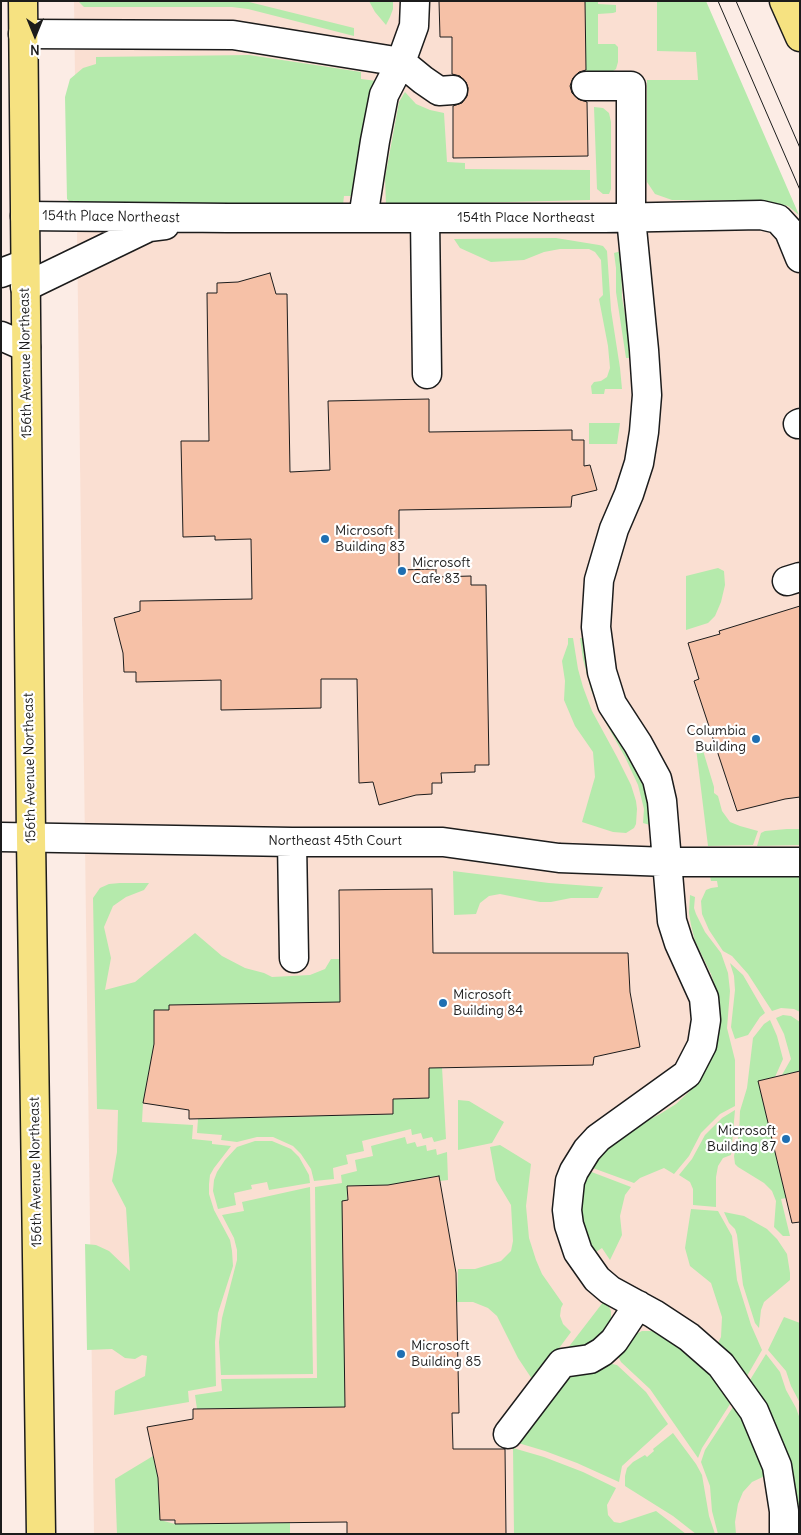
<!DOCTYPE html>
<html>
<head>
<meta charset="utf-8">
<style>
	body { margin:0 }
	#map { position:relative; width:801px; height:1535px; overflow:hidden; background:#fcece5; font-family:Delius,sans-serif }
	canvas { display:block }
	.frame { position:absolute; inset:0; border:2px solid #1c1c1c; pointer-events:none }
	.north { position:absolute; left:10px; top:10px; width:50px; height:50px; -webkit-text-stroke:4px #fff; paint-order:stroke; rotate:180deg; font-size:14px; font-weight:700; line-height:20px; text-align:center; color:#1c1c1c }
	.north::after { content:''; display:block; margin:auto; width:18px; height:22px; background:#1c1c1c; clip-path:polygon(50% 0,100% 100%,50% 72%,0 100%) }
</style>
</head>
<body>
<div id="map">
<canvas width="801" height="1535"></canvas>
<div class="frame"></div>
<div class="north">N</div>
</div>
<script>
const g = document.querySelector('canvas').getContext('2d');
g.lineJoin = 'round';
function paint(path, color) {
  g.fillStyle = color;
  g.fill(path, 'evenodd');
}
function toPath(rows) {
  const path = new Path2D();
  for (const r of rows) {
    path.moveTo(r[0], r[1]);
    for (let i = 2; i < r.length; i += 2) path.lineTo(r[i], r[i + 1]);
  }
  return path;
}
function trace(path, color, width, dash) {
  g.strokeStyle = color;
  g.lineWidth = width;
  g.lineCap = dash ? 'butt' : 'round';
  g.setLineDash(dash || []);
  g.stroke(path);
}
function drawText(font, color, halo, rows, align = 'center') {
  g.font = font + ' Delius,sans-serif';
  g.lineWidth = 4.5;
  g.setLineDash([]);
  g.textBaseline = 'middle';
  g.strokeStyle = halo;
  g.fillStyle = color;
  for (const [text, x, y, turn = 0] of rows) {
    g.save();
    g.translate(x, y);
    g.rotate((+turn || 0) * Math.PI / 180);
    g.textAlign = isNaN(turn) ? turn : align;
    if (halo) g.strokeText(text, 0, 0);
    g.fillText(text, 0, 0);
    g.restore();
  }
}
const built = toPath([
	[74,1,705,1,800,221,800,1534,94,1534]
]);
const green = toPath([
	[78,1,245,1,354,28,354,36,248,9,232,7,84,7],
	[369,1,393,1,393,9,390,17,386,25,375,12],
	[585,1,598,1,598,4,616,5,616,12,613,13,598,14,598,44,615,44,618,47,618,62,616,69,613,71,586,71],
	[657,1,706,1,799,215,788,206,759,200,672,200,655,194,647,182,647,80,698,80,696,52,657,51],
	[249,55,361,72,361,79,377,81,353,196,344,196,343,205,72,204,67,199,65,97,70,79,83,68,96,64,96,57],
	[405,92,416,104,430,110,444,113,447,162,465,163,465,169,590,170,590,200,386,205,385,178,399,102],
	[594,107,603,108,609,113,611,122,611,189,609,194,603,194,597,189],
	[556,238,599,245,603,246,607,251,611,310,620,368,622,389,605,389,604,394,592,394,591,386,594,382,601,381,607,377,610,368,608,346,599,299,603,295,601,260,595,252,589,249,560,249,544,252,524,260,491,262,460,248,454,239],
	[621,251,622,298,630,341,631,358,626,358,616,292,616,268,614,253],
	[589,423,620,423,617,444,589,444],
	[718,568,724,571,725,585,721,602,715,616,708,623,686,630,686,576],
	[568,638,573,638,578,669,583,687,592,711,617,757,631,785,636,801,637,809,636,824,634,828,626,833,613,832,582,822,595,777,593,752,575,726,564,700,565,681,562,661,568,644],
	[580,638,586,638,640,776,649,805,650,825,643,823,644,809,638,785,625,757,603,718,591,690,583,659],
	[698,739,701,744,714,787,714,793,718,796,722,811,730,822,740,826,758,831,753,845,708,846,695,740],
	[787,829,800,829,800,845,757,846,761,833,765,831],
	[453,871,549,883,603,887,598,898,571,898,551,902,540,902,500,894,489,896,480,903,476,914,454,915],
	[800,874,800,1012,794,1009,781,1008,772,1011,748,974,732,956,723,951,709,930,702,914,701,901,706,890,711,888,718,887,717,881,711,881,710,876],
	[120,883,149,883,144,890,126,897,113,906,104,927,111,958,105,990,135,982,195,933,222,956,245,968,264,973,272,977,310,975,325,969,331,959,340,959,340,1002,169,1005,169,1010,154,1010,154,1044,143,1103,142,1122,193,1125,192,1139,212,1141,212,1144,231,1146,214,1168,210,1175,209,1184,209,1194,214,1210,230,1240,232,1251,233,1266,218,1313,215,1342,216,1386,188,1391,189,1402,114,1415,115,1391,145,1376,147,1356,142,1355,135,1359,125,1358,112,1349,87,1350,85,1244,96,1245,109,1251,130,1271,126,1208,112,1181,117,1152,118,1110,97,1109,93,898,100,888,109,884],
	[690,895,695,897,694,908,696,914,705,932,721,953,728,973,730,991,727,1028,735,1060,735,1106,720,1114,701,1133,689,1156,674,1174,664,1168,640,1178,634,1183,590,1167,618,1136,660,1114,676,1104,690,1091,707,1065,712,1053,719,1022,719,1008,716,989,711,974,695,941,691,925,689,913],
	[730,963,743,975,765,1013,760,1017,748,1035,735,1039,731,1027,735,990,734,976],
	[783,1015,791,1016,800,1022,800,1071,782,1075,791,1059,784,1034,776,1018],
	[770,1020,777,1036,783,1059,775,1077,758,1081,786,1198,781,1199,790,1236,783,1236,774,1227,776,1201,772,1191,764,1183,738,1167,735,1164,734,1156,739,1135,740,1111,747,1088,753,1038,764,1024],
	[429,1067,442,1067,446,1139,434,1142,432,1137,423,1139,421,1133,412,1135,411,1129,362,1141,364,1151,346,1155,348,1164,333,1168,334,1179,314,1181,311,1169,301,1154,293,1146,273,1137,257,1137,237,1142,221,1140,222,1135,197,1133,198,1119,393,1114,393,1099,429,1098],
	[458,1100,469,1101,504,1122,492,1143,458,1150],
	[735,1110,731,1155,723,1158,718,1166,716,1177,716,1207,693,1205,693,1189,690,1182,679,1175,692,1159,705,1135,722,1118],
	[405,1137,407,1144,415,1142,417,1147,426,1145,427,1151,436,1149,437,1155,447,1152,448,1180,440,1181,439,1176,388,1185,347,1186,345,1407,197,1409,195,1395,222,1391,221,1379,317,1378,315,1187,342,1183,341,1175,357,1171,355,1160,373,1156,371,1146],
	[255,1141,272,1141,291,1149,299,1157,309,1175,310,1183,269,1190,267,1182,251,1185,252,1189,234,1193,236,1205,218,1209,213,1191,214,1180,217,1172,225,1160,237,1147],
	[500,1145,531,1164,526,1206,529,1238,536,1260,542,1274,563,1304,561,1308,560,1316,563,1324,571,1332,534,1382,518,1358,497,1316,488,1308,473,1302,457,1302,458,1269,475,1269,501,1261,511,1251,513,1241,511,1205,496,1180,490,1147],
	[589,1171,631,1187,625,1195,620,1216,622,1235,610,1260,602,1248,596,1252,586,1237,581,1208,582,1189],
	[310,1187,313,1374,221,1375,219,1342,222,1318,237,1260,237,1250,234,1238,222,1215,244,1211,242,1202],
	[691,1209,718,1211,732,1236,737,1280,751,1325,762,1350,747,1376,736,1361,718,1343,721,1337,722,1317,711,1283,690,1266,685,1248],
	[724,1212,744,1216,767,1229,777,1239,787,1254,790,1273,790,1280,764,1302,761,1310,759,1328,755,1323,743,1285,737,1235,735,1229,729,1223],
	[604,1301,607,1303,611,1311,611,1319,610,1325,599,1343,564,1353],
	[784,1317,800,1323,800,1403,791,1386,786,1371,768,1350],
	[642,1331,651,1331,659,1333,688,1352,714,1377,732,1401,702,1448,698,1458,650,1389,621,1362,618,1356,629,1340,636,1334],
	[766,1354,780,1372,786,1390,796,1408,800,1419,800,1526,797,1497,784,1446,777,1427,765,1404,750,1380],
	[610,1362,612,1364,617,1365,646,1392,668,1424,622,1466,619,1482,577,1463,545,1451,515,1442,569,1375],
	[735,1404,742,1415,767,1475,752,1482,743,1492,738,1504,735,1522,736,1534,718,1534,712,1511,710,1486,701,1462,705,1450],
	[673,1433,696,1464,702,1475,709,1516,715,1534,696,1534,673,1516,625,1486,625,1476,627,1468,633,1462,645,1455,647,1457,654,1451,653,1449],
	[513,1448,544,1457,583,1472,616,1488,607,1505,608,1515,614,1522,620,1523,656,1511,686,1534,514,1534],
	[153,1456,158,1477,160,1520,175,1524,290,1523,290,1534,117,1534,115,1479]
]);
const building = toPath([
	[439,1,585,1,586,70,579,72,573,78,570,86,572,93,578,99,587,102,588,156,453,158,453,106,462,103,467,96,468,88,466,82,460,76,452,74,452,37,440,37,439,1],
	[270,273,276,294,287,294,290,472,330,470,328,401,429,399,429,432,572,430,572,440,584,440,584,466,590,465,597,490,572,496,571,507,399,510,399,570,436,569,436,577,471,576,471,585,486,585,489,765,475,765,475,772,441,773,442,783,432,783,432,794,416,795,379,805,373,782,359,783,357,679,321,679,321,708,221,710,221,680,136,682,136,672,124,672,123,653,114,618,140,611,140,601,252,599,251,539,215,540,215,536,183,537,181,441,209,441,207,293,217,293,217,283,238,282,270,273],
	[800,606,800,797,785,799,737,811,694,681,699,679,688,643,720,634,719,631,800,606],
	[432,889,433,953,628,953,630,992,640,1047,594,1057,593,1065,429,1068,429,1098,393,1099,393,1114,189,1119,189,1110,143,1103,154,1044,154,1010,169,1010,169,1005,340,1002,339,890,432,889],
	[800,1071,800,1222,792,1223,758,1081,800,1071],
	[439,1176,456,1273,459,1413,452,1413,453,1449,505,1449,506,1534,347,1534,347,1522,175,1524,175,1520,160,1520,158,1478,147,1427,193,1419,193,1409,345,1407,342,1201,348,1200,347,1186,388,1185,439,1176]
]);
const minor = toPath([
	[23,34,233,35,401,62,423,80,439,91,453,90],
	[586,86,631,86,631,218,644,350,647,395,644,432,639,463,629,494,614,529,599,580,596,627,602,672,612,704,638,744,657,779,662,801,672,921,679,943,704,998,706,1020,702,1045,687,1074,598,1138,587,1150,574,1171,570,1181,567,1210,569,1225,578,1252,597,1279,610,1290,654,1314,689,1337,721,1365,754,1411,777,1466,784,1511,784,1534],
	[25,216,228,218,605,218,761,215,778,219,789,231,800,258],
	[363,218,375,141,384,95,401,62,414,26,415,1],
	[425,218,427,374],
	[1,273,25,264],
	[25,287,149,227,165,225],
	[1,336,26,347],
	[798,424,800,423],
	[787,581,800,577],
	[1,837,292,842,443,842,559,858,668,862,800,862],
	[292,842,294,958],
	[508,1434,562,1363,590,1359,602,1352,614,1341,638,1305]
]);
const major = toPath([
	[23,1,31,838,41,1534]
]);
const highway = toPath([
	[784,1,800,37]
]);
const tram = toPath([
	[718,1,800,190],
	[736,1,800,148]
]);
const markers = [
	[325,539,5,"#1f6fb2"],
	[402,571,5,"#1f6fb2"],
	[756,739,5,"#1f6fb2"],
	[443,1003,5,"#1f6fb2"],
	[786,1139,5,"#1f6fb2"],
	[401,1354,5,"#1f6fb2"]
];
const streetNames = [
	["154th Place Northeast",111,217,1],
	["154th Place Northeast",526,218],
	["156th Avenue Northeast",26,363,-91],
	["156th Avenue Northeast",30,768,-91],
	["Northeast 45th Court",335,841],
	["156th Avenue Northeast",36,1172,-91]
];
const poiNames = [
	["Microsoft",335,531],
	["Building 83",335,547],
	["Microsoft",412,563],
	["Cafe 83",412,579],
	["Columbia",746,731,"right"],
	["Building",746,747,"right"],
	["Microsoft",453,995],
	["Building 84",453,1011],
	["Microsoft",776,1131,"right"],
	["Building 87",776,1147,"right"],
	["Microsoft",411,1346],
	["Building 85",411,1362]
];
paint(built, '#fadfd2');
paint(green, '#b5eaac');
paint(building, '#f6c1a7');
trace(building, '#1c1c1c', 1);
trace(minor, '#1c1c1c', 31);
trace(major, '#1c1c1c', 31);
trace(highway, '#1c1c1c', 31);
trace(minor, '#fff', 28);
trace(major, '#f6e281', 28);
trace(highway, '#f6e281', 28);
trace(tram, '#1c1c1c', 1);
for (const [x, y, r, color] of markers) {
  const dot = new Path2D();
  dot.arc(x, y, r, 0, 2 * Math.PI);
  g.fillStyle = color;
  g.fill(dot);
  trace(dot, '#fff', 2);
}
drawText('14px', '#1c1c1c', '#fff', streetNames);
drawText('14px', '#1c1c1c', '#fff', poiNames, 'left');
</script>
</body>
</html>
